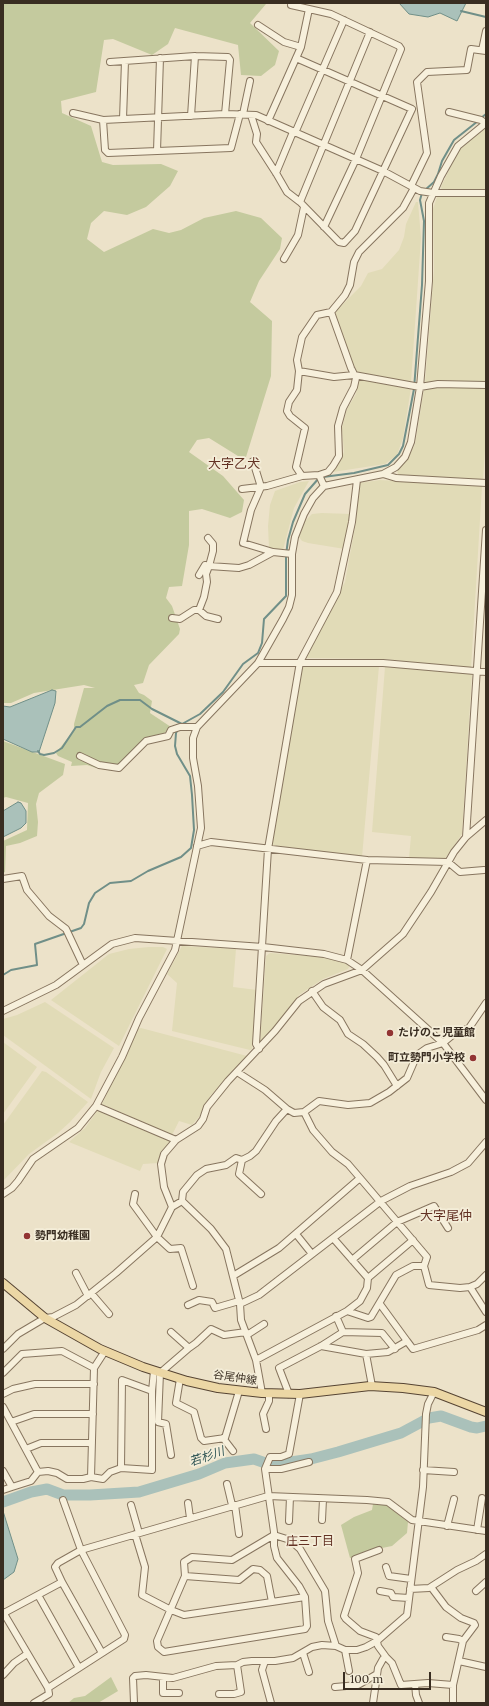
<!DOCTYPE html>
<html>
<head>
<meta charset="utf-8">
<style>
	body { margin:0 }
	#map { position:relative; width:489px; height:1706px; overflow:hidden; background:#ece2c9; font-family:Lora,serif }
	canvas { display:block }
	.frame { position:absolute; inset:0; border:4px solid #392d21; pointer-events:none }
	.scale { position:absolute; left:343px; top:1672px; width:88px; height:18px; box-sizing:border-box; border:2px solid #392d21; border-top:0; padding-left:5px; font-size:12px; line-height:14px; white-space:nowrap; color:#392d21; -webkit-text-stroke:3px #f4edd8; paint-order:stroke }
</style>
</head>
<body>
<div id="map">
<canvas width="489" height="1706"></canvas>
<div class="frame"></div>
<div class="scale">100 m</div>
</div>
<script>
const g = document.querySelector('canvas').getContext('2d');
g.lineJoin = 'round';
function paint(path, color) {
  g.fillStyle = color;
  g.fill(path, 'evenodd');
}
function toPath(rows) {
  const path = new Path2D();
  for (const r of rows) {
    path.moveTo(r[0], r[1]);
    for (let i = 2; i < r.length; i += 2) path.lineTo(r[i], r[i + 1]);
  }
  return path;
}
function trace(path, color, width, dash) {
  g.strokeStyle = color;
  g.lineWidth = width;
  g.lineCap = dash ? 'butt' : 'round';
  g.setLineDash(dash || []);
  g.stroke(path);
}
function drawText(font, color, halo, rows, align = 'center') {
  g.font = font + ' Lora,"Noto Sans JP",serif';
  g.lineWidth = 3.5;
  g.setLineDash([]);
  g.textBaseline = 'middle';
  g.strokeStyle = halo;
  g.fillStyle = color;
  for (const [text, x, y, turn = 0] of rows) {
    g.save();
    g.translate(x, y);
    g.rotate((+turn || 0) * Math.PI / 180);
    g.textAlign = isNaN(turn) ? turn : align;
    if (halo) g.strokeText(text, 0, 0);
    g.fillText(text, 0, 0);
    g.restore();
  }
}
const farmland = toPath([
	[486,128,486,189,442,191,441,187,459,149],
	[486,195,486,382,443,380,425,383,434,270,433,209,437,197],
	[416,202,418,202,421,238,411,382,358,373,351,363,335,312,361,286,368,273,382,269,399,250,404,237,406,224],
	[359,378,411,388,403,438,397,455,385,464,333,472,339,463,344,452,342,428,347,409,356,394],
	[440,387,486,388,486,435,483,481,398,475,397,469,408,458,415,444,424,389],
	[380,480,482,486,471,669,385,659,305,658,345,582,355,527,358,483],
	[309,481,294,508,283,550,269,548,268,526,270,505,275,491,300,482],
	[322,513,351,514,345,549,308,543,302,541,299,537,305,521,312,514],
	[303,664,379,666,362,857,272,845],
	[385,667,472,673,462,834,444,860,409,858,411,836,372,832],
	[182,946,236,949,233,987,257,990,252,1049,250,1050,172,1031,177,983,167,974],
	[149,947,163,947,167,949,119,1046,51,1000,109,954,129,949],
	[270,953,323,957,341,961,349,964,349,967,348,969,323,979,299,995,286,1014,260,1043,266,956],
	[45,1002,114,1048,101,1072,91,1099,3,1035,3,1019,17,1015],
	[141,1028,247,1056,211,1095,199,1117,192,1125,179,1121,172,1135,102,1104,137,1029],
	[3,1042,37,1067,3,1114],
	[42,1071,46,1072,88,1102,70,1122,58,1133,29,1154,3,1181,3,1125],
	[98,1110,171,1140,162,1151,158,1163,143,1164,140,1171,69,1142,85,1128]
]);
const green = toPath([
	[3,3,273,3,266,4,250,23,279,51,275,65,261,76,241,75,238,45,175,28,168,44,152,55,113,39,104,40,96,92,61,101,62,113,91,126,102,162,113,165,161,164,178,171,170,186,146,207,127,215,104,211,91,223,87,239,104,252,153,229,169,233,181,230,204,218,236,211,261,218,282,238,280,249,259,281,250,302,272,321,271,376,246,457,238,456,209,438,197,440,189,452,223,476,244,500,242,512,230,518,202,509,189,511,189,545,182,586,169,587,166,598,172,606,180,629,179,634,149,665,143,683,134,685,139,693,144,695,152,701,150,713,171,727,162,735,146,738,139,743,126,759,113,771,96,768,87,765,71,766,72,762,58,756,56,753,74,730,74,724,84,688,95,688,84,685,34,693,11,703,3,703],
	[3,741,65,764,63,775,39,793,36,804,38,822,37,836,20,843,6,846,5,872,3,873,3,841,27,830,28,803,6,797,3,798],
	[373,1504,386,1505,408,1522,407,1533,392,1546,377,1549,368,1554,350,1558,341,1525,354,1517,372,1510],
	[111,1677,118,1691,98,1703,68,1703,74,1698,85,1696]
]);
const water = toPath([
	[399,3,466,3,457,21,440,13,428,17,409,14,399,3],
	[52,690,56,691,55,703,39,752,32,752,3,739,3,706,10,707,52,690],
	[18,802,21,803,26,811,26,823,21,828,3,837,3,811,18,802],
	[3,1511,18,1559,14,1572,3,1580,3,1511]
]);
const stream = toPath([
	[461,11,486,17],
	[481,118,486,114],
	[425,190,434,182,438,174,442,161,454,140,478,121],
	[323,477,354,473,388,465,399,454,403,446,414,389,422,285,424,221,420,200,422,193],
	[180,726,182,724,200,714,223,692,243,664,258,653,262,643,264,619,286,596,286,555,288,540,293,522,305,494,319,478],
	[38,751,40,754,44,755,54,753,62,748,76,727,80,727,107,706,120,700,140,700,152,709,182,724],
	[3,975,11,970,37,965,35,944,81,928,84,924,89,903,95,893,110,883,131,881,148,871,181,857,191,848,194,830,192,795,190,776,177,754,175,746,176,733,178,729]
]);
const river = toPath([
	[3,1502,31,1492,47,1489,63,1495,90,1495,139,1492,199,1474,225,1463,254,1459,271,1465,311,1459,338,1452,401,1433,429,1418,441,1416,471,1427,477,1428,486,1426]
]);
const minor = toPath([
	[291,5,309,9],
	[258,25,284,42,301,47,268,121],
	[301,47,309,9,331,14,399,46,401,49,356,159,324,227],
	[482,50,486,31],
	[110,62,195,56,228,57,230,60,225,114],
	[449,112,481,120,485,123],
	[73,113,103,120,225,114,256,115,383,171,420,191,433,193,486,193],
	[243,114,250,81],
	[251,115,257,134,256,142,276,173,287,192,300,202,339,242,344,243,355,231,412,109,296,58],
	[191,116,195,56],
	[123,119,125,61],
	[103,120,105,150,108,153,231,148,240,114],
	[295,133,344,20],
	[157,151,160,58],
	[276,173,293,132],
	[411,186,427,153,417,82,427,72,467,70,471,49,486,51],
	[300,202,370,32],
	[284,259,298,235,304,207],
	[299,371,334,377,354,375,420,387,438,384,486,385],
	[253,461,261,487,251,510,243,543,273,552],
	[383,474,396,478,486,483],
	[319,475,328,472,333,466,339,456,338,426,343,408,354,387,356,378,351,368,331,312],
	[324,486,319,475,302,476,296,467,305,428,290,416,287,411,289,402,297,390,299,371,297,360,302,337,317,315,331,312,345,295,350,285,354,262,359,252,403,208,414,188],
	[242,489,267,486,302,476],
	[199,575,205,565,209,566,213,551,213,544,208,538],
	[199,610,206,616,218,619],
	[172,618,180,619,194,610,199,610,204,597,207,582,206,574,209,566,239,568,249,565,273,552,292,554],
	[258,663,383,663,486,672],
	[80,756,99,765,119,768,146,741,168,736,171,730,180,727,197,727],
	[466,837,486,530],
	[197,846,211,842,367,860,448,862,460,872,484,870],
	[3,879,22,876,27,890,49,916,66,929,83,965],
	[347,960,367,860],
	[312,991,323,1007,340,1020,348,1034,363,1044,377,1057,384,1065,397,1086],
	[3,1011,56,985,112,944,135,938,263,947,324,954,347,960,362,970,443,1043,486,1100],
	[259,1049,256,1044,268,849,300,662,337,592,352,522,357,480],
	[237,1072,265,1090,287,1109,294,1113,304,1112,319,1101,348,1105,370,1103,389,1092,407,1078,417,1055,427,1048,443,1043,454,1034,469,1028,486,1003],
	[96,1106,176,1140],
	[304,1112,313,1130,332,1152,348,1164,360,1178],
	[242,1160,239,1174,261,1194],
	[3,1194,12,1188,18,1181,33,1159,78,1128,96,1106,122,1057,139,1018,175,950,201,828,198,786,193,758,193,738,197,727,258,663,283,619,289,607,292,595,292,554,295,537,304,514,313,498,324,486,383,474,396,467,405,457,411,442,420,387,429,281,429,203,441,176,458,146,486,123],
	[135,1194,133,1204,157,1237,170,1249,181,1248,193,1286],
	[182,1201,211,1229,226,1249,240,1304,241,1320,256,1360,262,1393],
	[172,1207,164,1187,161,1164,164,1154,176,1140,198,1126,203,1119,207,1107,228,1081,275,1031,299,1001,324,984,362,970,403,934,431,892,454,852,466,837,486,820],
	[296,1234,312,1254],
	[333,1238,368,1278,413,1240],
	[352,1260,397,1222,434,1206,448,1228],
	[424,1266,429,1285,460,1288,470,1287,477,1284,486,1275],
	[76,1273,88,1296],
	[233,1276,279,1248,360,1178,427,1257,424,1266,413,1266,396,1275,371,1317,368,1318,347,1311,256,1360],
	[470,1287,486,1312],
	[91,1293,109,1314],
	[240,1304,259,1295,381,1201,410,1186,451,1172,468,1163,486,1142],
	[380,1304,407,1341],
	[188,1305,199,1300,212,1302,215,1308,239,1301],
	[347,1311,360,1301,367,1288,368,1278],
	[171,1332,189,1348,160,1373,158,1422,166,1424,171,1455],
	[343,1332,382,1333,395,1349],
	[247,1335,264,1324],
	[321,1346,366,1354],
	[189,1348,196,1343,211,1329,224,1335,246,1332],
	[3,1349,18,1334,45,1318,53,1317,76,1305,116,1273,157,1237,172,1207,182,1201,183,1192,197,1175,206,1169,226,1165,236,1158,242,1160,250,1156,256,1151,276,1121,287,1109],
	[94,1368,105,1351],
	[3,1373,22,1354,62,1351,94,1368,91,1477,103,1479,110,1472,121,1468,152,1470,152,1391,122,1380,121,1468],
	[180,1379,176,1403,194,1412,201,1438,204,1441,225,1438,239,1391],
	[372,1386,366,1354,388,1352,407,1341,413,1349,478,1330,486,1325],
	[152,1391,154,1371],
	[3,1394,13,1389,35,1384,94,1384],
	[289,1394,279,1368,321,1346,343,1332,336,1316],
	[300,1394,289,1454,281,1457,270,1457,265,1469,274,1532,274,1546,277,1558,299,1586,305,1597,307,1626,305,1629,164,1652,158,1647,157,1641,185,1576,239,1580,253,1569,260,1570,267,1576,272,1602,305,1597],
	[3,1407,38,1472,31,1481,12,1487,3,1471],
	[11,1422,34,1414,93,1414],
	[266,1429,263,1414,269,1401,269,1393],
	[223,1438,233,1451],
	[26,1449,41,1443,92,1443],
	[265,1469,281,1469,309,1462],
	[423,1470,454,1472],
	[38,1472,48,1471,57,1473,67,1479,83,1479,91,1477],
	[227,1484,232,1505],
	[3,1490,12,1487],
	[188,1503,190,1518],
	[131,1505,139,1533],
	[235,1505,239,1534],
	[322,1520,323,1499],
	[289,1521,290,1497],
	[447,1526,454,1499],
	[477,1530,482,1498],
	[135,1534,145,1567,142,1595,171,1610,184,1615,272,1602],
	[379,1550,355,1559,358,1573,344,1616,346,1619,360,1631,376,1637,378,1646,386,1657,392,1663,401,1685,428,1683,453,1685],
	[386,1567,389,1576,411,1579],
	[185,1576,184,1562,192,1557,232,1560,274,1535,290,1540,300,1549,325,1591,328,1621,336,1646],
	[431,1587,446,1607,461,1618,474,1623,475,1625,463,1641,453,1685,453,1703],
	[410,1589,429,1588,457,1570,476,1561,486,1554],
	[380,1591,391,1593,393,1597,409,1598],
	[476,1591,486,1582],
	[38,1595,79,1668],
	[3,1612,48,1688,49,1694,34,1703],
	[4,1613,62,1582],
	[446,1637,459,1639,463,1641],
	[345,1650,349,1671],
	[102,1653,62,1582,55,1567,58,1563,81,1550,268,1496,367,1500,388,1502,412,1520,486,1531],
	[303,1653,309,1672],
	[459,1661,486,1667],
	[3,1675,14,1663,27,1654],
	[163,1677,163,1693,179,1693],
	[415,1684,416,1695,419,1703],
	[335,1687,358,1685,377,1674],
	[48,1688,124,1639,125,1635,81,1550,63,1500],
	[219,1694,234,1694,241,1692,237,1665],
	[134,1703,133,1678,135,1676,146,1675,173,1678,216,1666,237,1665,243,1662,252,1661,265,1661],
	[271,1703,262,1670,265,1661,275,1661,293,1658,312,1647,322,1645,336,1646,345,1650,357,1650,366,1647,377,1641,407,1615,423,1487,426,1414,428,1404,434,1392],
	[373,1703,378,1668,383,1659,386,1657]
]);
const major = toPath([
	[3,1283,45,1318,100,1349,143,1367,187,1381,218,1388,262,1393,300,1394,370,1386,403,1388,434,1392,486,1412]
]);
const markers = [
	[390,1033,4,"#923433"],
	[473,1058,4,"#923433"],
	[27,1236,4,"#923433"]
];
const poiNames = [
	["たけのこ児童館",398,1033],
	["町立勢門小学校",465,1058,"right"],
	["勢門幼稚園",35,1236]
];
const streetNames = [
	["谷尾仲線",235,1378,8]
];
const waterNames = [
	["若杉川",207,1457,-19]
];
const neighbourhoodNames = [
	["庄三丁目",310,1542]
];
const quarterNames = [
	["大字乙犬",234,464],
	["大字尾仲",446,1216]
];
paint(farmland, '#e1dbb7');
paint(green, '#c4ca9e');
paint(water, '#aac1ba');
trace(water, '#708f88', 1);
trace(stream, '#708f88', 2);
trace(river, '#aac1ba', 11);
trace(minor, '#87755f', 8);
trace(major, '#564433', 10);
trace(minor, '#f7f0dc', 6);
trace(major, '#ecd7a5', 8);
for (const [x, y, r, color] of markers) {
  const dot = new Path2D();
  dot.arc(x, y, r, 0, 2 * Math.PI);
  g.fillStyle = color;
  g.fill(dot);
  trace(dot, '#f4edd8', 1.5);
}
drawText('bold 11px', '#392d21', '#f4edd8', poiNames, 'left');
drawText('11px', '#392d21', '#f4edd8', streetNames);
drawText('italic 12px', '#325756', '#f4edd8', waterNames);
drawText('12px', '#633224', '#f4edd8', neighbourhoodNames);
drawText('13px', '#633224', '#f4edd8', quarterNames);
</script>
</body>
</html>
